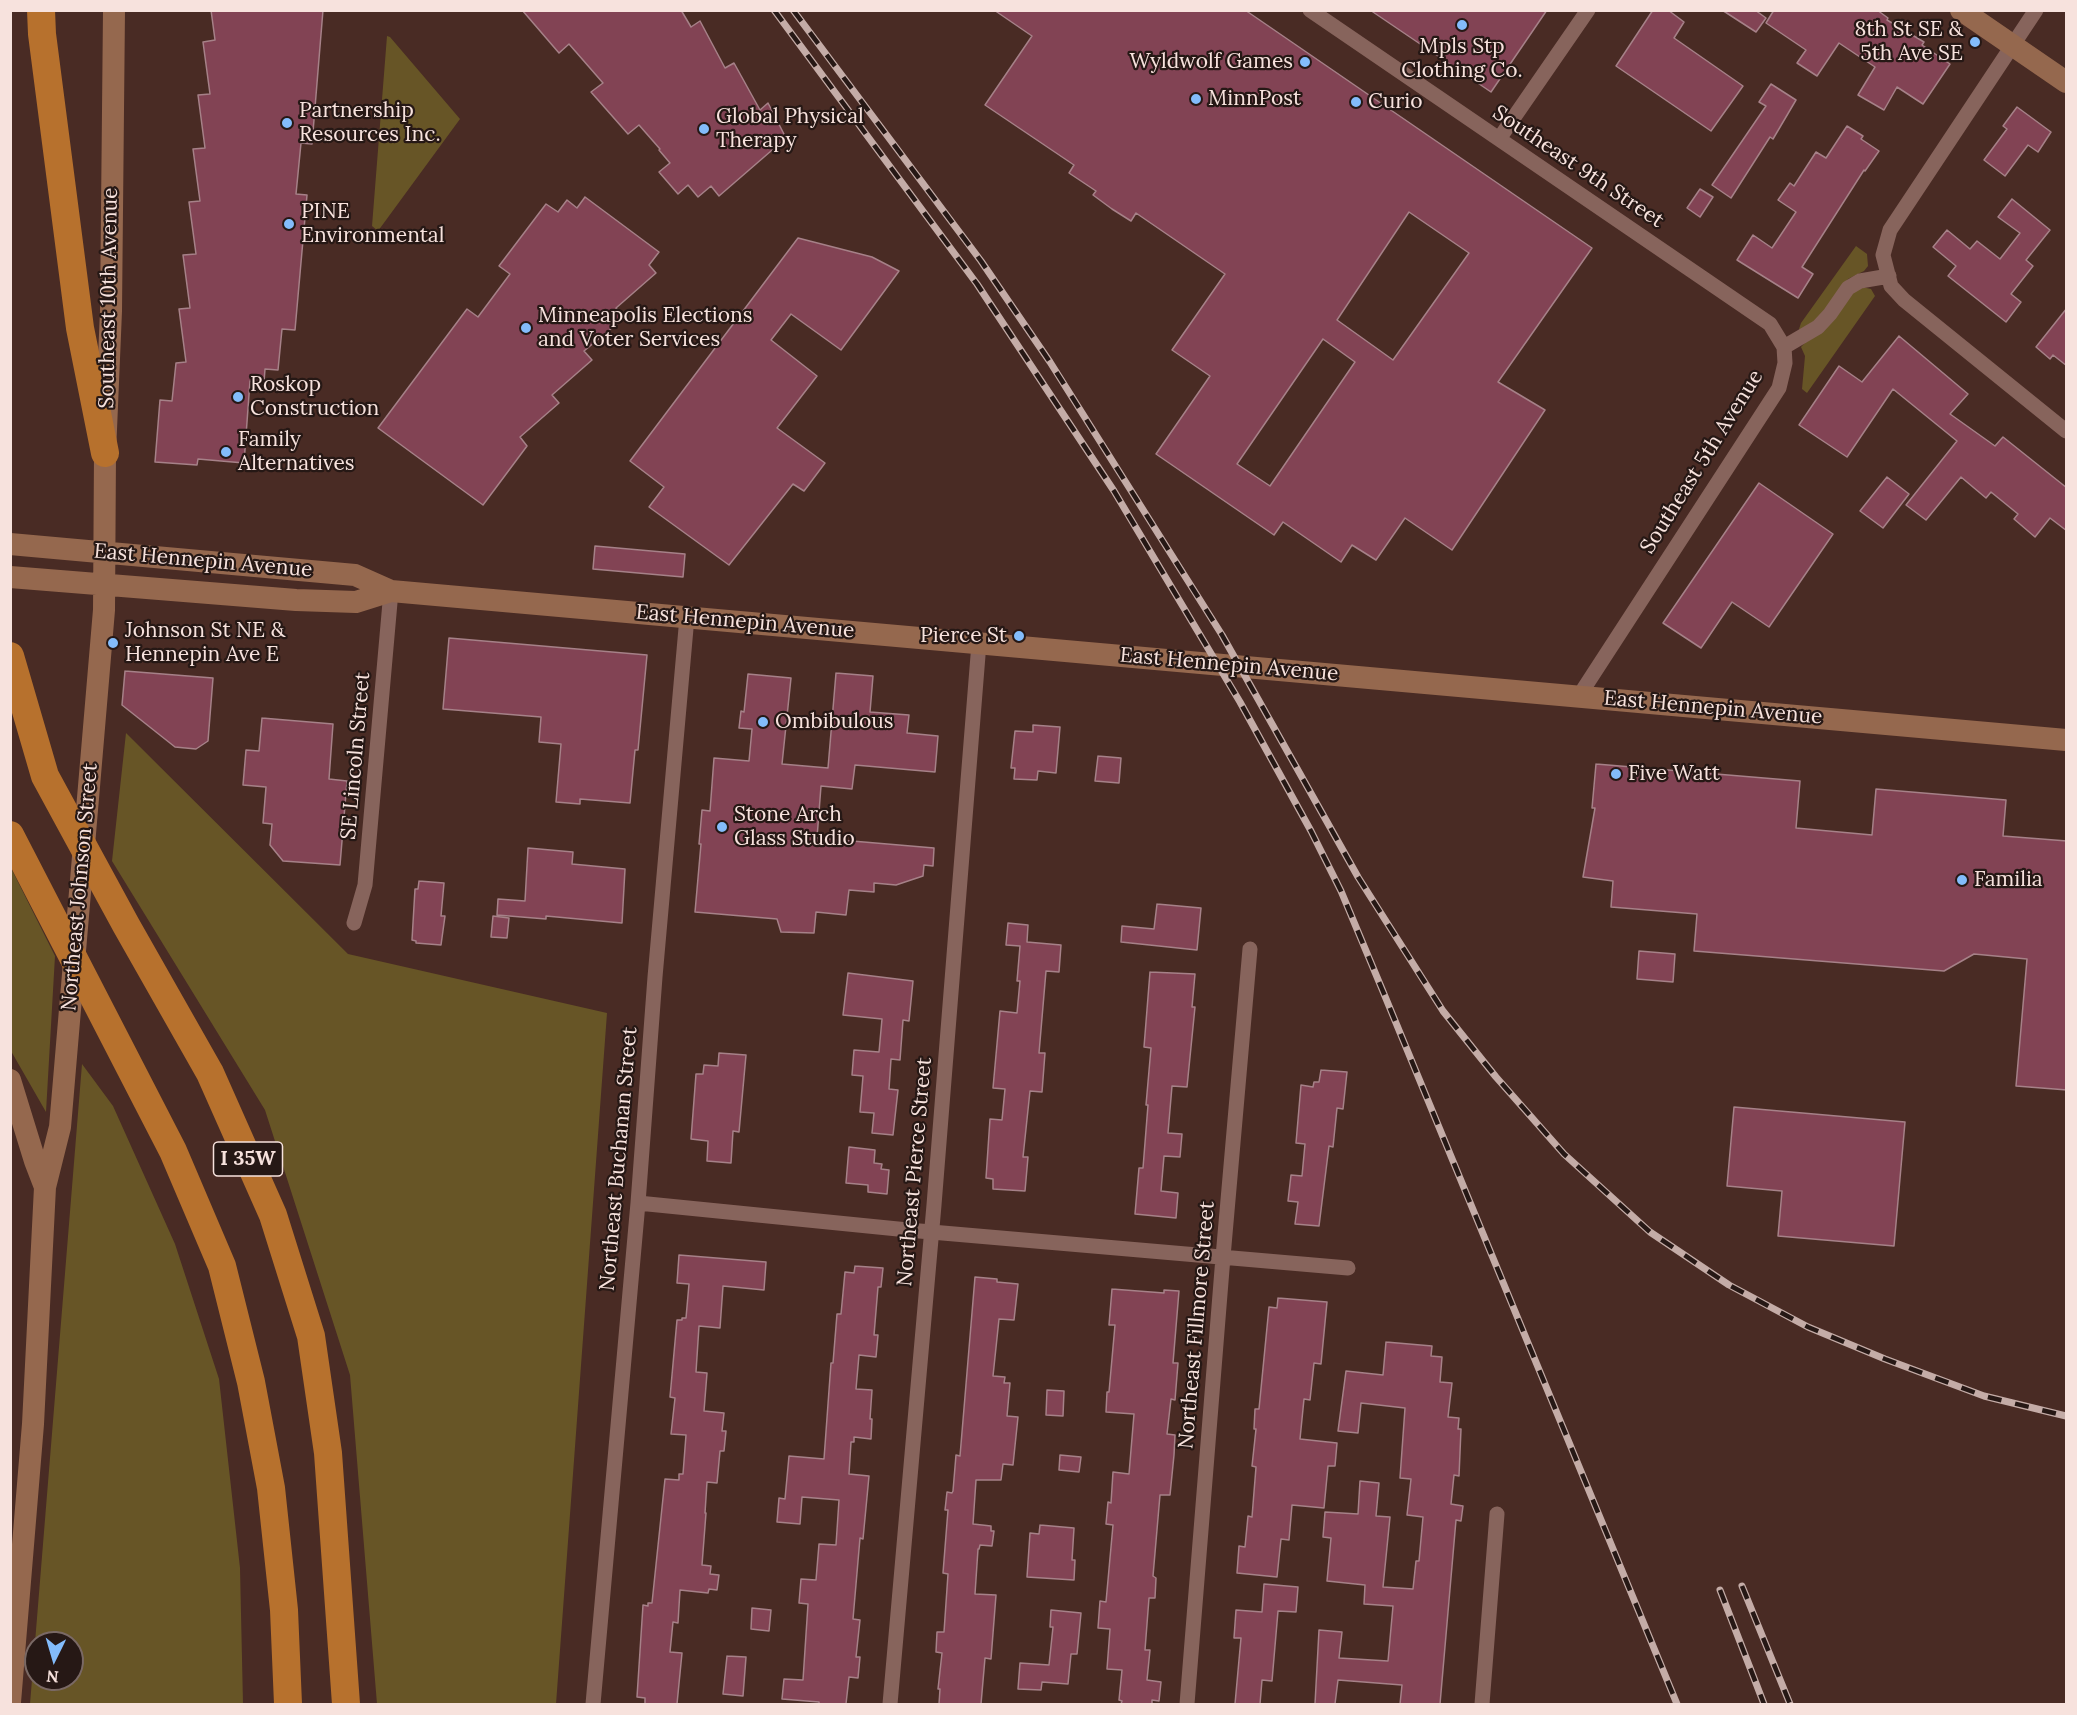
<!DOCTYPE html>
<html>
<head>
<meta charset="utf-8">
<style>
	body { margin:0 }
	#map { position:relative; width:2077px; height:1715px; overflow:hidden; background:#492b24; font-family:Lora,serif }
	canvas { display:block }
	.frame { position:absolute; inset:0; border:12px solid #f7e2dd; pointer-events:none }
	.north { position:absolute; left:24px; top:1631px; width:60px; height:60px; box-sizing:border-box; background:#261815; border:2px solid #7a6965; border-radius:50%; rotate:185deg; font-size:16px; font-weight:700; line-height:24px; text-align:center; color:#f7e2dd }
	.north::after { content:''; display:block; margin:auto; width:21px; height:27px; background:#83bcfb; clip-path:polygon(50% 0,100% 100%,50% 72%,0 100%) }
</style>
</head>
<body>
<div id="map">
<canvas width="2077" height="1715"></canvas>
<div class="frame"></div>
<div class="north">N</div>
</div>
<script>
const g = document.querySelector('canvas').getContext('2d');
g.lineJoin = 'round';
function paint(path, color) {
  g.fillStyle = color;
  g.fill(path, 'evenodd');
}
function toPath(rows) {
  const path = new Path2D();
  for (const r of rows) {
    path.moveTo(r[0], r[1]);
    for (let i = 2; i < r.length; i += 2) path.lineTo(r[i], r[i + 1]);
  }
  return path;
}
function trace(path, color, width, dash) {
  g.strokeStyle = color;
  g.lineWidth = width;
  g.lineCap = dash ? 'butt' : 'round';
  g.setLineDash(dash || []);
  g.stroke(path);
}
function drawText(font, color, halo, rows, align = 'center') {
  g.font = font + ' Lora,serif';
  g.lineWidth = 4.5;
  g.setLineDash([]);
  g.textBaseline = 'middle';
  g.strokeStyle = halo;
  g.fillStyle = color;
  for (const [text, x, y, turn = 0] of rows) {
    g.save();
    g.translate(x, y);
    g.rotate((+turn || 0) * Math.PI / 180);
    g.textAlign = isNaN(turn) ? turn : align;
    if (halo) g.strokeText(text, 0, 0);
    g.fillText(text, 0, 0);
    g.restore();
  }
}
const green = toPath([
	[387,36,390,37,460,119,378,231,372,226],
	[1856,246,1867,254,1868,266,1864,271,1848,279,1814,324,1802,332,1799,329,1801,323],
	[1862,287,1871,289,1875,296,1807,393,1802,389,1805,356,1801,347,1852,293],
	[126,733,348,954,607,1013,556,1704,377,1704,350,1375,265,1110,112,861],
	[10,866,55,956,46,1112,11,1051],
	[82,1064,113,1106,175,1244,219,1379,240,1568,243,1704,30,1704],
	[36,1643,72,1643,72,1679,36,1679]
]);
const building = toPath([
	[211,10,323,10,312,144,301,143,296,194,307,195,295,330,282,329,278,370,265,369,264,382,250,381,244,463,198,459,197,465,155,462,160,400,172,401,176,363,186,362,179,309,190,308,183,255,196,254,189,202,200,201,193,149,205,148,198,95,210,94,203,42,215,40,211,10],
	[522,10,681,10,691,27,700,21,725,68,734,63,760,110,768,103,786,138,719,196,711,186,698,197,688,185,678,194,659,172,670,163,659,150,660,149,639,125,628,134,591,92,603,83,569,44,559,53,522,10],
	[994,10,1245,10,1592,248,1498,382,1545,410,1452,550,1405,518,1376,560,1352,545,1341,562,1283,522,1274,535,1156,454,1210,376,1172,350,1225,274,1136,213,1131,221,1112,209,1093,195,1096,191,1069,173,1074,165,985,105,1032,36,994,10],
	[1409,212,1469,253,1393,360,1337,320,1409,212],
	[1323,339,1355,362,1270,486,1237,464,1323,339],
	[1370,10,1547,10,1491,92,1370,10],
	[1653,10,1668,10,1684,22,1674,38,1743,86,1711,131,1616,66,1653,10],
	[1722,10,1755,10,1766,18,1756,32,1722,10],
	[1774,10,1877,10,1888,18,1887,20,1924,42,1922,45,1950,64,1923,104,1897,87,1884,110,1858,95,1875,67,1839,43,1817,76,1797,63,1806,50,1766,23,1774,10],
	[1771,84,1796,100,1773,139,1770,137,1731,198,1712,185,1766,106,1759,102,1771,84],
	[2017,107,2051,132,2038,152,2028,145,2005,176,1984,160,2007,129,2003,126,2017,107],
	[1847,126,1863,136,1861,139,1879,151,1865,171,1864,170,1802,267,1813,274,1798,298,1737,260,1753,235,1772,248,1796,212,1778,200,1790,183,1794,186,1816,152,1826,158,1847,126],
	[1700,189,1713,197,1700,217,1687,208,1700,189],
	[585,197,659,252,649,265,656,273,616,308,624,318,584,351,592,360,552,395,559,403,520,437,527,446,483,505,378,428,467,309,478,317,510,274,499,266,546,204,558,212,567,200,577,208,585,197],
	[2012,199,2050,230,2026,260,2033,266,2011,294,2021,302,2006,322,1948,276,1956,266,1933,247,1947,230,1970,249,1977,241,2000,259,2020,233,1998,217,2012,199],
	[798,238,872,257,899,271,841,350,791,314,771,340,817,376,777,428,825,463,804,491,793,484,729,565,649,507,664,487,630,461,798,238],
	[2067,308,2067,366,2053,355,2050,359,2036,347,2067,308],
	[1899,336,1968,394,1950,414,1995,446,2003,437,2067,488,2067,531,2050,518,2035,537,2014,519,2018,514,1991,492,1986,498,1961,477,1926,520,1906,505,1957,441,1893,389,1847,457,1799,425,1839,366,1862,382,1899,336],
	[1887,477,1909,494,1883,528,1860,511,1887,477],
	[1759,483,1833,534,1769,627,1732,602,1701,648,1663,623,1759,483],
	[595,546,685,554,683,577,593,569,595,546],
	[449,638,647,655,638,750,635,750,630,803,580,799,580,804,556,802,561,744,539,742,541,717,443,709,449,638],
	[125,671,213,678,208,741,196,749,175,747,122,705,125,671],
	[836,673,873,676,870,712,909,715,907,733,938,736,935,772,855,765,852,789,821,786,817,838,934,848,933,866,924,865,923,876,896,885,874,883,874,892,849,890,846,915,816,912,814,933,781,932,777,919,695,912,701,844,699,844,702,810,710,811,714,758,749,761,752,729,739,728,741,711,744,712,748,674,791,678,782,764,828,768,836,673],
	[262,718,333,724,329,779,347,781,340,865,283,861,270,845,272,824,263,823,266,787,243,785,246,750,259,751,262,718],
	[1033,725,1060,727,1056,773,1038,771,1037,780,1014,779,1015,768,1011,768,1015,731,1033,732,1033,725],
	[1098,756,1121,758,1119,783,1095,781,1098,756],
	[1596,764,1800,781,1796,828,1872,835,1876,789,2006,800,2003,836,2067,841,2067,1090,2016,1086,2027,959,1974,954,1944,971,1694,951,1697,914,1611,907,1613,881,1583,877,1595,808,1592,808,1596,764],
	[528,848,573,852,572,864,625,869,622,923,546,916,546,919,497,915,498,899,525,901,528,848],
	[419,881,444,883,441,916,445,916,441,945,416,943,416,941,412,940,415,889,418,889,419,881],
	[1157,904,1201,908,1197,950,1121,942,1122,926,1154,929,1157,904],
	[493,916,509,918,507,938,491,937,493,916],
	[1008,923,1028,925,1027,942,1061,945,1059,972,1046,971,1039,1053,1045,1053,1042,1092,1030,1091,1023,1157,1028,1157,1025,1191,993,1189,993,1179,986,1178,990,1119,1002,1120,1005,1089,993,1088,1000,1011,1017,1013,1020,981,1017,981,1020,946,1006,945,1008,923],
	[1639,951,1675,954,1673,982,1637,979,1639,951],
	[1150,972,1195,974,1192,1007,1195,1007,1187,1087,1172,1086,1168,1133,1182,1134,1180,1157,1164,1156,1161,1191,1178,1193,1176,1218,1135,1214,1139,1168,1143,1168,1148,1105,1146,1105,1151,1048,1144,1047,1150,972],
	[848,973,913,981,909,1021,903,1020,900,1060,891,1059,889,1089,898,1090,893,1135,872,1133,874,1113,860,1112,863,1076,852,1075,854,1050,879,1052,882,1019,843,1015,848,973],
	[719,1053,746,1055,739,1132,733,1131,731,1163,707,1161,708,1141,691,1139,696,1074,703,1074,704,1065,718,1066,719,1053],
	[1321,1070,1347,1072,1343,1109,1337,1108,1333,1147,1329,1146,1319,1226,1295,1224,1298,1202,1288,1201,1291,1175,1302,1176,1305,1144,1296,1143,1301,1085,1313,1087,1314,1082,1319,1082,1321,1070],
	[1734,1107,1905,1122,1894,1246,1778,1236,1782,1191,1727,1186,1734,1107],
	[849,1147,875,1150,874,1163,882,1164,881,1169,889,1170,887,1194,868,1192,868,1185,846,1183,849,1147],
	[679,1255,766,1262,764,1290,723,1286,720,1328,699,1326,696,1372,707,1373,704,1411,724,1413,722,1431,726,1431,724,1451,720,1451,717,1483,707,1482,705,1513,706,1513,702,1565,711,1566,710,1574,719,1575,717,1590,709,1589,708,1593,680,1590,678,1623,673,1622,670,1652,682,1653,677,1704,645,1704,645,1698,637,1697,643,1605,648,1606,648,1603,652,1603,665,1479,679,1480,679,1474,683,1474,686,1435,671,1434,675,1398,670,1397,677,1320,682,1320,682,1318,686,1318,689,1284,677,1283,679,1255],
	[855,1266,883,1268,881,1287,878,1287,874,1335,878,1335,876,1357,859,1355,856,1389,872,1390,870,1419,872,1419,871,1439,854,1437,854,1442,851,1442,849,1474,869,1476,863,1539,860,1538,853,1619,860,1620,856,1657,860,1657,858,1678,849,1677,846,1704,819,1704,819,1702,782,1699,784,1679,803,1680,808,1604,799,1603,801,1579,816,1580,819,1544,836,1545,839,1500,802,1497,800,1524,777,1522,779,1498,785,1499,789,1456,824,1459,831,1363,833,1363,837,1314,841,1314,845,1272,854,1273,855,1266],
	[975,1277,997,1279,997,1282,1018,1284,1014,1320,999,1319,993,1376,1005,1377,1004,1383,1010,1383,1007,1416,1018,1417,1013,1465,1003,1464,1001,1480,976,1480,973,1524,991,1526,991,1531,994,1531,992,1546,980,1545,979,1549,978,1549,975,1594,996,1595,991,1659,985,1658,981,1704,939,1704,940,1689,938,1689,942,1653,936,1652,937,1632,944,1632,948,1574,943,1573,948,1510,945,1510,947,1492,952,1493,953,1491,956,1455,960,1456,975,1277],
	[1112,1289,1164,1293,1164,1290,1179,1291,1173,1363,1178,1363,1175,1400,1171,1399,1167,1434,1175,1435,1174,1455,1170,1495,1160,1495,1153,1576,1156,1578,1155,1598,1149,1598,1145,1650,1150,1650,1147,1680,1161,1682,1159,1701,1152,1700,1152,1704,1121,1704,1122,1701,1119,1700,1122,1670,1107,1669,1110,1629,1098,1628,1100,1601,1106,1602,1113,1525,1106,1524,1108,1502,1111,1503,1113,1472,1129,1474,1134,1414,1106,1412,1107,1392,1109,1392,1115,1325,1109,1325,1112,1289],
	[1278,1298,1327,1302,1321,1364,1314,1363,1310,1400,1304,1399,1300,1439,1337,1443,1335,1466,1328,1466,1324,1508,1292,1505,1289,1540,1281,1539,1277,1577,1237,1573,1239,1546,1245,1547,1248,1516,1252,1517,1256,1467,1252,1466,1256,1429,1254,1429,1255,1409,1259,1409,1269,1307,1277,1308,1278,1298],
	[1386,1342,1432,1346,1431,1356,1442,1357,1440,1382,1452,1383,1448,1417,1459,1418,1458,1429,1461,1429,1459,1476,1454,1475,1451,1504,1463,1506,1461,1521,1456,1520,1440,1704,1400,1704,1402,1685,1338,1680,1335,1704,1315,1704,1319,1630,1342,1632,1339,1658,1388,1661,1393,1606,1364,1604,1365,1585,1327,1581,1331,1538,1323,1537,1325,1512,1358,1514,1360,1481,1379,1483,1376,1516,1390,1517,1383,1587,1413,1589,1416,1561,1419,1561,1423,1517,1407,1515,1411,1479,1400,1478,1405,1408,1361,1403,1358,1433,1338,1431,1346,1371,1383,1375,1386,1342],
	[1047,1390,1064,1391,1063,1416,1046,1415,1047,1390],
	[1060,1455,1081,1457,1079,1472,1059,1470,1060,1455],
	[1040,1525,1074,1528,1072,1560,1075,1560,1074,1580,1027,1577,1030,1533,1039,1534,1040,1525],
	[1264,1584,1298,1587,1296,1612,1278,1611,1272,1681,1262,1680,1260,1704,1235,1704,1241,1638,1234,1638,1236,1610,1262,1612,1264,1584],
	[752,1608,771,1610,769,1631,751,1629,752,1608],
	[1051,1610,1081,1613,1077,1654,1071,1654,1068,1684,1042,1682,1041,1690,1018,1689,1020,1663,1049,1665,1053,1627,1050,1627,1051,1610],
	[727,1656,746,1657,743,1696,723,1694,727,1656]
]);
const street = toPath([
	[1310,10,1770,324,1784,347,1785,363,1779,388,1579,696],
	[2036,10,1890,230,1883,255,1891,286,1904,300,2066,431],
	[1499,139,1588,10],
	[1784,347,1818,327,1830,314,1848,288,1860,281,1889,276],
	[354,923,365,885,391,591],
	[638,1203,908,1230,1348,1268],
	[593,1704,638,1203,655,977,687,617],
	[890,1704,934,1205,979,643],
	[1187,1704,1223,1257,1250,949],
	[1482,1704,1497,1514]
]);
const secondary = toPath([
	[1961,10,2066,82],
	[10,544,355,575,391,591,2066,740],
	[10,577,296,600,356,602,391,591],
	[10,1080,35,1161,45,1187],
	[10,1702,33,1424,45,1187,60,1127,104,610,105,453,111,311,114,10]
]);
const highway = toPath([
	[41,10,42,34,80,328,105,453],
	[10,656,45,776,126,925,210,1073,273,1215,311,1336,328,1453,346,1704],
	[10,835,173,1151,222,1266,251,1382,271,1488,284,1610,288,1704]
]);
const rail = toPath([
	[774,10,977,284,1114,491,1240,702,1311,831,1341,891,1382,989,1677,1704],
	[793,10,981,261,1050,362,1222,635,1358,877,1443,1011,1496,1077,1564,1154,1650,1232,1729,1285,1808,1327,1885,1359,1984,1396,2066,1416],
	[1742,1586,1790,1704],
	[1720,1590,1764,1704]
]);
const markers = [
	[1462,25,6,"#83bcfb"],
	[1975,42,6,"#83bcfb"],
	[1305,62,6,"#83bcfb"],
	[1196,99,6,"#83bcfb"],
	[1356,102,6,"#83bcfb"],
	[287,123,6,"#83bcfb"],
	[704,129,6,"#83bcfb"],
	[289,224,6,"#83bcfb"],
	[526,328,6,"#83bcfb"],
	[238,397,6,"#83bcfb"],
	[226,452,6,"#83bcfb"],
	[1019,636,6,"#83bcfb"],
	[113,643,6,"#83bcfb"],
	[763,722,6,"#83bcfb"],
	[1616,774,6,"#83bcfb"],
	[722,827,6,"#83bcfb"],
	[1962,880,6,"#83bcfb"]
];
const shields = [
	[248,1159,69]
];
const shieldNames = [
	["I 35W",248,1159]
];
const poiNames = [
	["8th St SE &",1963,30,"right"],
	["5th Ave SE",1963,54,"right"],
	["Mpls Stp",1462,47,"center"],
	["Clothing Co.",1462,71,"center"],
	["Wyldwolf Games",1293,62,"right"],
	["MinnPost",1208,99],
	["Curio",1368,102],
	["Partnership",299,111],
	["Resources Inc.",299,135],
	["Global Physical",716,117],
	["Therapy",716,141],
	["PINE",301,212],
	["Environmental",301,236],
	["Minneapolis Elections",538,316],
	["and Voter Services",538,340],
	["Roskop",250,385],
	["Construction",250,409],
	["Family",238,440],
	["Alternatives",238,464],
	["Johnson St NE &",125,631],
	["Hennepin Ave E",125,655],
	["Pierce St",1007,636,"right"],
	["Ombibulous",775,722],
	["Five Watt",1628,774],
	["Stone Arch",734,815],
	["Glass Studio",734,839],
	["Familia",1974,880]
];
const streetNames = [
	["Southeast 9th Street",1578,167,34],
	["Southeast 10th Avenue",109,298,-89],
	["Southeast 5th Avenue",1702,462,-58],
	["East Hennepin Avenue",203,561,5],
	["East Hennepin Avenue",745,622,5],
	["East Hennepin Avenue",1229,665,5],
	["East Hennepin Avenue",1713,708,5],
	["SE Lincoln Street",356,756,-85],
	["Northeast Johnson Street",80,887,-85],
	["Northeast Buchanan Street",619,1159,-85],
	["Northeast Pierce Street",915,1172,-85],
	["Northeast Fillmore Street",1197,1325,-85]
];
paint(green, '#675526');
paint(building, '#824354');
trace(building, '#a68188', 1.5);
trace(street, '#87645c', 15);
trace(secondary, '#95684e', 22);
trace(highway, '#b7712d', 28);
trace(rail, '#c4aca7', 7);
trace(rail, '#261815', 4.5, [14]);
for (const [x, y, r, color] of markers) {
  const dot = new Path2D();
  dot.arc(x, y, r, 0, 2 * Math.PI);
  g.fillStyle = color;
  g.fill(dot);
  trace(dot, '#261815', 2);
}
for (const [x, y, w] of shields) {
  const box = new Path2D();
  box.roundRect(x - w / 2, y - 17, w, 34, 4.5);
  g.fillStyle = '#261815';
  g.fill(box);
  trace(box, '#f7e2dd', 1.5);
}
drawText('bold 20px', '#f7e2dd', null, shieldNames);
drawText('21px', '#f7e2dd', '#261815', poiNames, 'left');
drawText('21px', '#f7e2dd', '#261815', streetNames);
</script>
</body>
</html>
